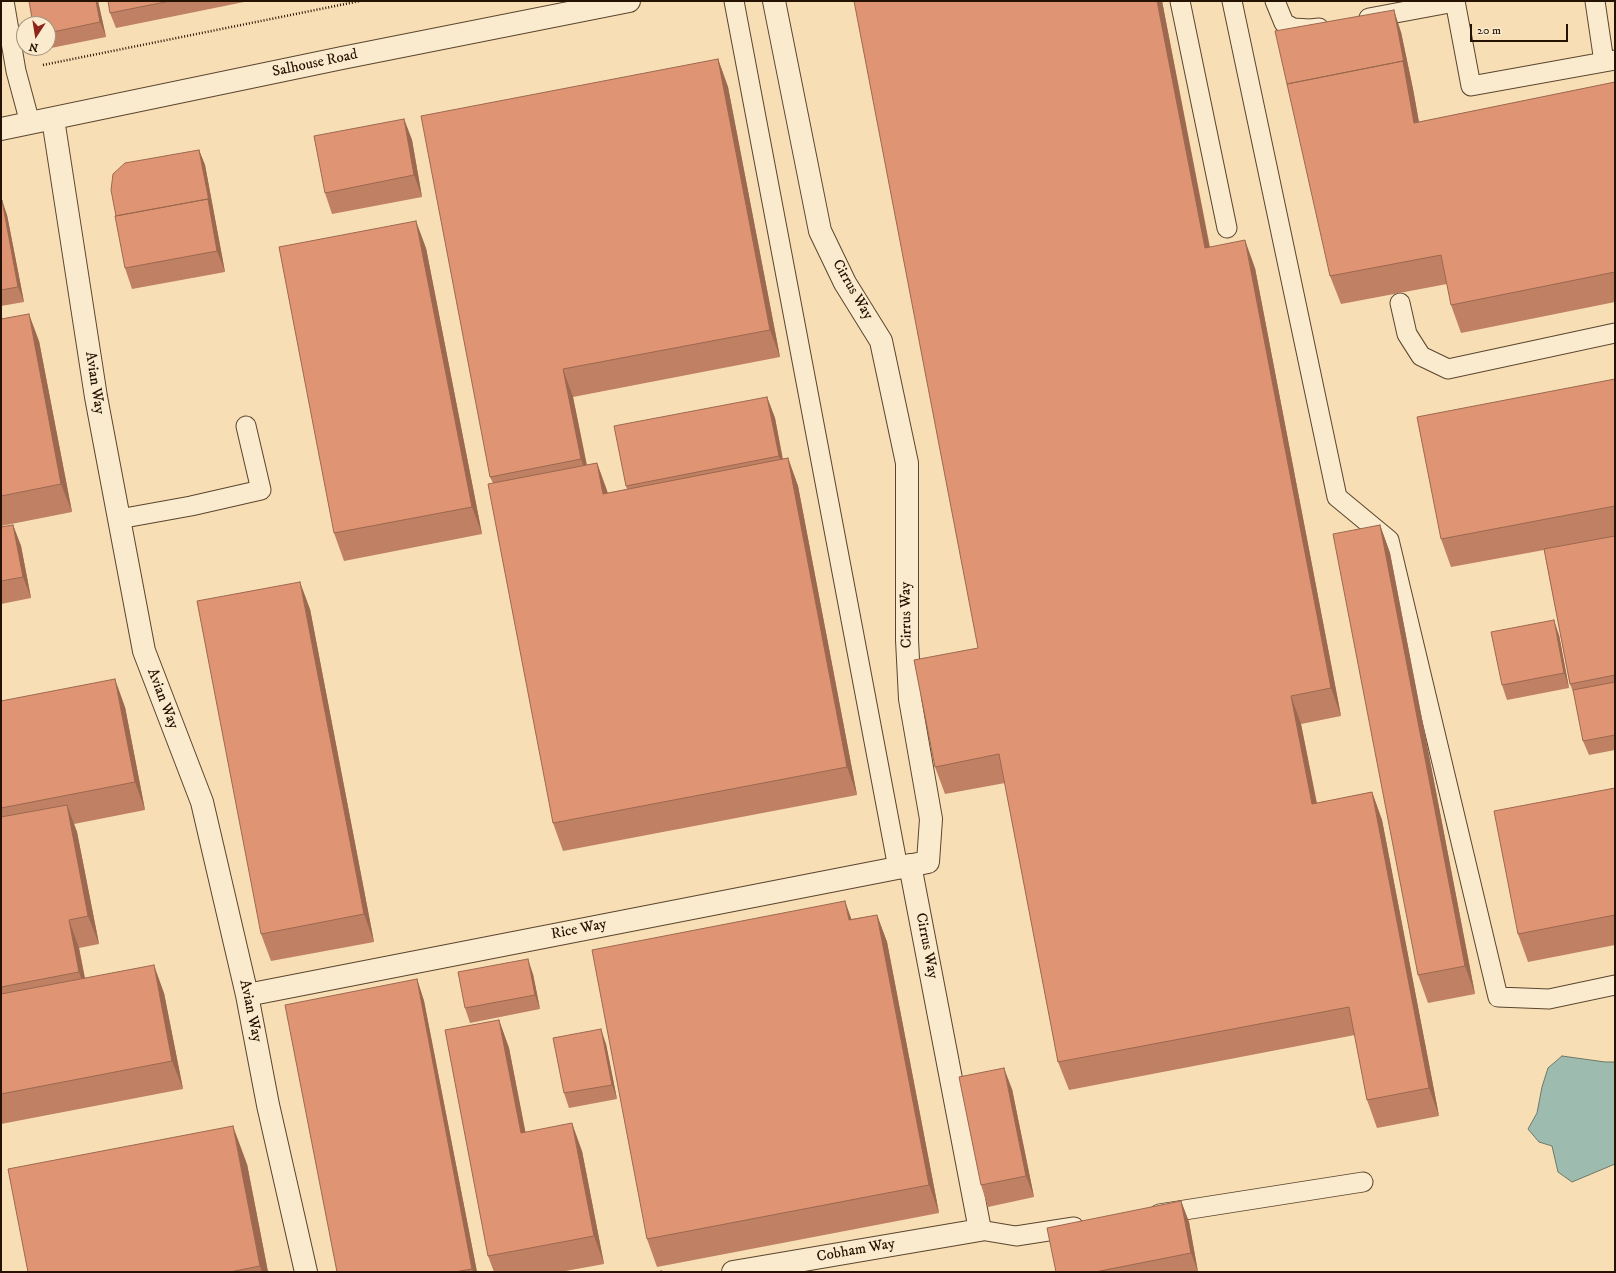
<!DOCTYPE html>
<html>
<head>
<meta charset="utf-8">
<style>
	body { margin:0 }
	#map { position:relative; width:1616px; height:1273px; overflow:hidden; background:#f8deb4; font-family:"IM FELL DW Pica",serif }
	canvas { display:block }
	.frame { position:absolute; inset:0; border:2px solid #261201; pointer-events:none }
	.north { position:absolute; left:16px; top:16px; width:40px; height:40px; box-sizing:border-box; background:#faeace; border:1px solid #a5947c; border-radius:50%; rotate:192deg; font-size:11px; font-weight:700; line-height:16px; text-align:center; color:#261201 }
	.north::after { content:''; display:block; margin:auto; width:14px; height:18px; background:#8f2418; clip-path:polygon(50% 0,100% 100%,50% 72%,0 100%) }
	.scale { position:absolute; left:1470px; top:24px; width:98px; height:18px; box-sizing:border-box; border:2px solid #261201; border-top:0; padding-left:5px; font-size:12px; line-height:14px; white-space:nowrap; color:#261201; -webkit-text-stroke:3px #faeace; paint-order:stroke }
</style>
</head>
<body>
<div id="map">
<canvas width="1616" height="1273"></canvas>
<div class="frame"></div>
<div class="north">N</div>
<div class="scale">20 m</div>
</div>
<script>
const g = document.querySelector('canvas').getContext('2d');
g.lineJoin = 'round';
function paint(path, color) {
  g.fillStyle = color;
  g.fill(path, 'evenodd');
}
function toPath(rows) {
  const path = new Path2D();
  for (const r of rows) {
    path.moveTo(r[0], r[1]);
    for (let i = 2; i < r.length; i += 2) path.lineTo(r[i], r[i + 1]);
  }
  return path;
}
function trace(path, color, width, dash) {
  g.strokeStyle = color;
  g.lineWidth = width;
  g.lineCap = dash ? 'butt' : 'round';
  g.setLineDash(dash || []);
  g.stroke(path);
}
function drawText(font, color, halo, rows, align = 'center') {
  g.font = font + ' "IM FELL DW Pica",serif';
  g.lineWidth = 4;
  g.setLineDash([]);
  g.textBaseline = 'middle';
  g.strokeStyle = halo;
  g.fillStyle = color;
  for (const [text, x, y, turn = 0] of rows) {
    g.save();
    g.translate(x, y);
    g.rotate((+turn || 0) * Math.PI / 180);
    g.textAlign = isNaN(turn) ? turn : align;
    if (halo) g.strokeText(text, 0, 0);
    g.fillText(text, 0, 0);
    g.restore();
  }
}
const water = toPath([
	[1562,1056,1605,1062,1615,1062,1615,1164,1572,1182,1558,1172,1552,1146,1539,1142,1528,1129,1537,1113,1542,1087,1548,1068,1562,1056]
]);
const path = toPath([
	[43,65,360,1]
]);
const service = toPath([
	[4,1,16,71,30,123],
	[734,1,898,868],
	[1180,1,1227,228],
	[1232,1,1337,497,1389,540,1498,997,1549,999,1615,985],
	[1275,1,1284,23,1293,28,1310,29,1319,28],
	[1455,1,1471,86,1615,60],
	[1595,1,1604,62],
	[1369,18,1455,2],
	[1400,303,1407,334,1421,356,1448,369,1615,333],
	[119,519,191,506,261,490,246,426],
	[1159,1214,1363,1182],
	[980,1230,1016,1236,1074,1227]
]);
const minor = toPath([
	[53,119,96,397,144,651,202,802,247,995,268,1105,306,1272],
	[247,995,928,862,931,819,910,699,907,640,907,463,881,341,845,283,820,231,774,1],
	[733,1272,980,1230,910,865]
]);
const tertiary = toPath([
	[1,129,342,58,629,1]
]);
const wall = toPath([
	[98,1,106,37,41,50,40,48,48,48,48,24],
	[108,1,249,1,116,28,110,13],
	[1162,1,1210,247,1255,268,1341,716,1301,724,1317,803,1372,792,1382,820,1439,1116,1377,1128,1367,1100,1355,1035,1069,1090,1058,1062,1005,783,945,794,935,767,978,648],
	[1401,32,1413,89,1419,122,1615,82,1615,302,1461,333,1451,305,1447,284,1341,304,1330,276],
	[718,59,728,87,780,357,573,397,587,465,597,463,608,493,627,489,626,486,767,397,775,418,783,459,788,458,798,486,857,795,563,851,553,823,493,483,490,477],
	[404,119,412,140,422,197,332,214,325,193],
	[199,150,205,165,225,272,132,289,125,268,116,216],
	[1,200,7,215,24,302,1,306],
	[426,248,482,534,344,561,334,533],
	[1,319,39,341,72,512,1,526],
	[1615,379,1615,750,1589,755,1583,741,1575,697,1570,684,1544,550,1451,567,1441,539],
	[13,525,21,546,31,598,1,604,1,527],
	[1380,525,1390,553,1475,994,1428,1003,1418,975],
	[310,609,374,942,271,961,261,934],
	[1559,635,1569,688,1507,700,1502,685],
	[1,701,125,707,145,810,74,824,77,832,99,944,79,948,85,978,164,993,183,1089,1,1124],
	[1615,788,1615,945,1528,962,1518,934],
	[877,915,887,942,939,1213,657,1267,647,1239,852,919],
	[533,974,540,1009,470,1023,465,1008],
	[417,979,424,1001,477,1272,337,1272],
	[499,1020,509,1048,525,1132,582,1151,604,1264,560,1272,494,1272,488,1256],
	[606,1044,617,1099,569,1108,564,1093],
	[1012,1089,1034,1197,988,1207,981,1185],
	[247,1164,268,1272,28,1272],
	[1181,1201,1189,1222,1198,1272,1056,1272]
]);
const shadedWall = toPath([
	[96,1,98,1,106,37,100,22],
	[1157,1,1162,1,1215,276,1205,248],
	[1394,10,1401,32,1413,89,1424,151,1414,123],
	[718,59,728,87,780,357,770,330],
	[404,119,412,140,422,197,414,175],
	[199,150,205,165,225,272,217,251],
	[2,200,7,215,24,302,18,287],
	[416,221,426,248,482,534,472,507],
	[1245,240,1255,268,1341,716,1331,688],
	[29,314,39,341,72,512,61,484],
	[563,369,573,397,591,487,581,459],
	[767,397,775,418,786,478,779,456],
	[788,458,798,486,857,795,847,767],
	[597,463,607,491,613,521,603,494],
	[13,525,21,546,31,598,23,577],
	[1380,525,1390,553,1475,994,1465,966],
	[300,582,310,609,374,942,364,914],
	[1554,620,1559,635,1569,688,1564,673],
	[115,679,125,707,145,810,135,782],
	[1291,696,1301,724,1322,831,1312,804],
	[1372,792,1382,820,1439,1116,1429,1088],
	[67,805,77,832,99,944,88,916],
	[845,901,855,929,849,920],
	[877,915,887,942,939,1213,929,1185],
	[69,920,79,948,89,1000,79,972],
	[528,959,533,974,540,1009,535,995],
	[154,965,164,993,183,1089,172,1061],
	[417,979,424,1001,477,1272,474,1272,472,1269],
	[499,1020,509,1048,531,1160,521,1133],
	[601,1029,606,1044,617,1099,612,1085],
	[1004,1068,1012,1089,1034,1197,1026,1176],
	[572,1123,582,1151,604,1264,594,1236],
	[233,1126,247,1164,268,1272,262,1272,260,1266],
	[1181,1201,1189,1222,1198,1272,1191,1253]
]);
const building = toPath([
	[29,1,96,1,100,22,48,33,48,24,33,24,29,1],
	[108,1,170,1,110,13,108,1],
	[854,1,1157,1,1205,248,1245,240,1331,688,1291,696,1312,804,1372,792,1429,1088,1367,1100,1349,1007,1058,1062,999,754,935,767,914,660,978,648,854,1],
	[1394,10,1405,68,1403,61,1287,84,1275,31,1394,10],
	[718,59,770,330,563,369,581,459,490,477,421,116,718,59],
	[1403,61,1414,123,1615,82,1615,272,1451,305,1441,255,1330,276,1287,84,1403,61],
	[404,119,414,175,325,193,314,136,404,119],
	[199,150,210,206,208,199,116,216,111,190,113,174,125,163,199,150],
	[208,199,217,251,125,268,115,216,208,199],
	[1,200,2,200,18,287,1,290,1,200],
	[416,221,472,507,334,533,279,247,416,221],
	[29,314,61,484,1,496,1,319,29,314],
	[1615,379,1615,506,1441,539,1417,417,1615,379],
	[767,397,779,456,626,486,614,426,767,397],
	[788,458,847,767,553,823,488,484,597,463,603,494,788,458],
	[13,525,23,577,1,581,1,527,13,525],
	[1380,525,1465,966,1418,975,1333,534,1380,525],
	[1615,536,1615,675,1570,684,1544,549,1615,536],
	[300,582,364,914,261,934,197,601,300,582],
	[1554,620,1564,673,1502,685,1491,632,1554,620],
	[115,679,135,782,1,808,1,701,115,679],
	[1615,682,1615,735,1583,741,1573,690,1615,682],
	[1615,788,1615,915,1518,934,1494,811,1615,788],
	[67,805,88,916,69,920,79,972,1,987,1,817,67,805],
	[845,901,849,920,877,915,929,1185,647,1239,592,950,845,901],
	[528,959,535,995,465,1008,458,972,528,959],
	[154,965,172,1061,1,1094,1,994,154,965],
	[417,979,472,1269,454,1272,337,1272,285,1005,417,979],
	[499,1020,521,1133,572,1123,594,1236,488,1256,445,1030,499,1020],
	[601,1029,612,1085,564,1093,553,1038,601,1029],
	[1004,1068,1026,1176,981,1185,959,1077,1004,1068],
	[233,1126,260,1266,230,1272,28,1272,8,1169,233,1126],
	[1181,1201,1191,1253,1095,1272,1056,1272,1047,1228,1181,1201],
	[662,1271,663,1272,655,1272,662,1271]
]);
const streetNames = [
	["Salhouse Road",315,64,-12],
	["Cirrus Way",852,290,60],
	["Avian Way",94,383,81],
	["Cirrus Way",907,615,-91],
	["Avian Way",162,699,69],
	["Rice Way",579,930,-11],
	["Cirrus Way",926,946,79],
	["Avian Way",250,1011,78],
	["Cobham Way",856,1251,-10]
];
paint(water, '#9dbcaf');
trace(water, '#6d7869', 1);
trace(service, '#5a452e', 21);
trace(minor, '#5a452e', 24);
trace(tertiary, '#5a452e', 24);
trace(path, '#261201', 2.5, [1, 2]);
trace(service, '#faeace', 19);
trace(minor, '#faeace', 22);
trace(tertiary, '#faeace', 22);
paint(wall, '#c08063');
paint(shadedWall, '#9c6850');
paint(building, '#df9573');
trace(building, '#9c6850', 1);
drawText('15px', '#261201', '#faeace', streetNames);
</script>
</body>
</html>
